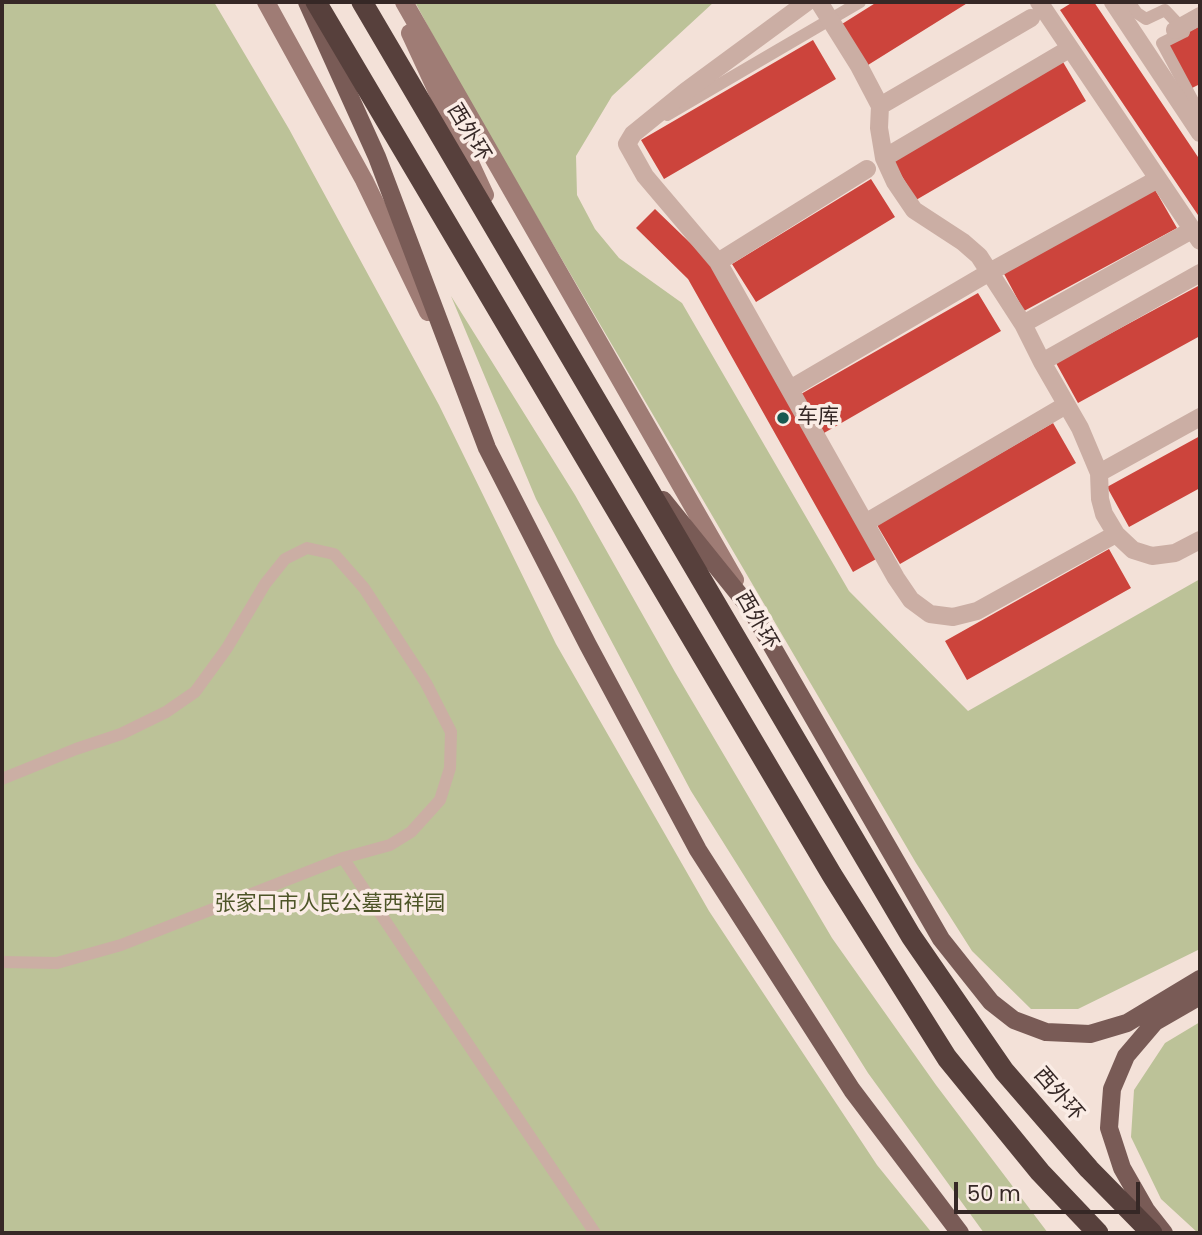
<!DOCTYPE html>
<html>
<head>
<meta charset="utf-8">
<style>
	body { margin:0 }
	#map { position:relative; width:1202px; height:1235px; overflow:hidden; background:#f3e1d8; font-family:Poppins,sans-serif }
	canvas { display:block }
	.frame { position:absolute; inset:0; border:4px solid #362826; pointer-events:none }
	.scale { position:absolute; left:954px; top:1182px; width:186px; height:32px; box-sizing:border-box; border:4px solid #362826; border-top:0; padding-left:9px; font-size:21px; line-height:24px; white-space:nowrap; color:#362826; -webkit-text-stroke:5px #faece5; paint-order:stroke }
</style>
</head>
<body>
<div id="map">
<canvas width="1202" height="1235"></canvas>
<div class="frame"></div>
<div class="scale">50 m</div>
</div>
<script>
const g = document.querySelector('canvas').getContext('2d');
g.lineJoin = 'round';
function paint(path, color) {
  g.fillStyle = color;
  g.fill(path, 'evenodd');
}
function toPath(rows) {
  const path = new Path2D();
  for (const r of rows) {
    path.moveTo(r[0], r[1]);
    for (let i = 2; i < r.length; i += 2) path.lineTo(r[i], r[i + 1]);
  }
  return path;
}
function trace(path, color, width, dash) {
  g.strokeStyle = color;
  g.lineWidth = width;
  g.lineCap = dash ? 'butt' : 'round';
  g.setLineDash(dash || []);
  g.stroke(path);
}
function drawText(font, color, halo, rows, align = 'center') {
  g.font = font + ' Poppins,"Noto Sans SC",sans-serif';
  g.lineWidth = 7;
  g.setLineDash([]);
  g.textBaseline = 'middle';
  g.strokeStyle = halo;
  g.fillStyle = color;
  for (const [text, x, y, turn = 0] of rows) {
    g.save();
    g.translate(x, y);
    g.rotate((+turn || 0) * Math.PI / 180);
    g.textAlign = isNaN(turn) ? turn : align;
    if (halo) g.strokeText(text, 0, 0);
    g.fillText(text, 0, 0);
    g.restore();
  }
}
const green = toPath([
	[2,2,214,2,289,129,439,405,556,644,709,911,877,1165,932,1233,2,1233],
	[415,2,714,2,612,96,576,156,577,195,595,229,619,258,682,303,849,591,968,711,1200,579,1200,949,1078,1009,1031,1009,972,951,916,863,459,84],
	[451,296,575,495,675,672,832,938,936,1085,1048,1233,984,1233,868,1073,691,791,536,499],
	[1200,1022,1200,1233,1198,1233,1161,1199,1131,1137,1134,1090,1165,1043]
]);
const building = toPath([
	[877,2,969,2,868,65,842,24],
	[1073,2,1094,2,1200,160,1200,218,1060,10],
	[1200,26,1200,84,1190,89,1167,43],
	[813,40,836,79,664,179,641,140],
	[1063,62,1086,101,916,200,893,161],
	[871,179,895,217,756,302,732,264],
	[1154,188,1177,228,1024,311,1003,272],
	[655,209,711,263,878,558,853,572,688,279,636,228],
	[1200,285,1200,336,1078,403,1056,363],
	[978,293,1001,331,824,433,801,394],
	[1053,423,1076,463,900,564,877,525],
	[1200,436,1200,488,1129,527,1107,487],
	[1109,549,1131,588,967,680,945,641]
]);
const lane = toPath([
	[1129,2,1137,13,1146,19,1165,10,1181,27,1184,32,1162,43,1200,114],
	[667,115,860,2],
	[2,779,76,749,121,734,166,712,195,692,227,648,265,584,285,559,307,548,334,554,364,588,426,683,451,732,450,768,440,800,411,832,390,845,343,858,121,945,57,963,2,962],
	[343,858,595,1233]
]);
const street = toPath([
	[807,2,686,91,633,134,627,144,645,176,718,262,867,169],
	[819,2,859,66,880,106,879,128,884,158,895,182,914,210,963,242,979,256,1023,324,1042,362,1080,428,1091,454,1099,473,1100,499,1104,514,1116,534,1133,550,1152,556,1175,553,1200,540],
	[1039,2,1200,241],
	[1113,2,1200,133],
	[1175,30,1200,16],
	[880,106,1031,18],
	[884,158,1069,49],
	[718,262,896,578,911,600,930,614,953,617,977,611,1116,534],
	[1023,324,1192,230],
	[1042,362,1200,273],
	[790,389,988,273,1158,179],
	[1099,473,1200,417],
	[865,523,1066,405]
]);
const secondary = toPath([
	[266,2,364,180,428,312],
	[404,2,735,580],
	[410,33,485,195]
]);
const primary = toPath([
	[307,2,377,157,487,448,588,645,698,850,852,1090,960,1233],
	[663,500,750,608,941,939,991,1002,1014,1020,1046,1032,1090,1034,1127,1023,1200,979],
	[1164,1233,1146,1210,1122,1168,1109,1128,1112,1089,1126,1056,1155,1022,1200,996]
]);
const highway = toPath([
	[316,2,832,875,947,1058,1040,1172,1098,1233],
	[362,2,911,936,1004,1071,1089,1169,1152,1233]
]);
const markers = [
	[783,418,7,"#195951"]
];
const streetNames = [
	["西外环",468,133,59],
	["西外环",756,621,60],
	["西外环",1058,1095,49]
];
const poiNames = [
	["车库",797,418]
];
const parkNames = [
	["张家口市人民公墓西祥园",330,905]
];
paint(green, '#bcc298');
paint(building, '#cc443c');
trace(lane, '#cbaea4', 12);
trace(street, '#cbaea4', 18);
trace(secondary, '#9f7c75', 18);
trace(primary, '#795b56', 18);
trace(highway, '#57403c', 21);
for (const [x, y, r, color] of markers) {
  const dot = new Path2D();
  dot.arc(x, y, r, 0, 2 * Math.PI);
  g.fillStyle = color;
  g.fill(dot);
  trace(dot, '#faece5', 2.5);
}
drawText('21px', '#362826', '#faece5', streetNames);
drawText('21px', '#362826', '#faece5', poiNames, 'left');
drawText('21px', '#4d5528', '#faece5', parkNames);
</script>
</body>
</html>
